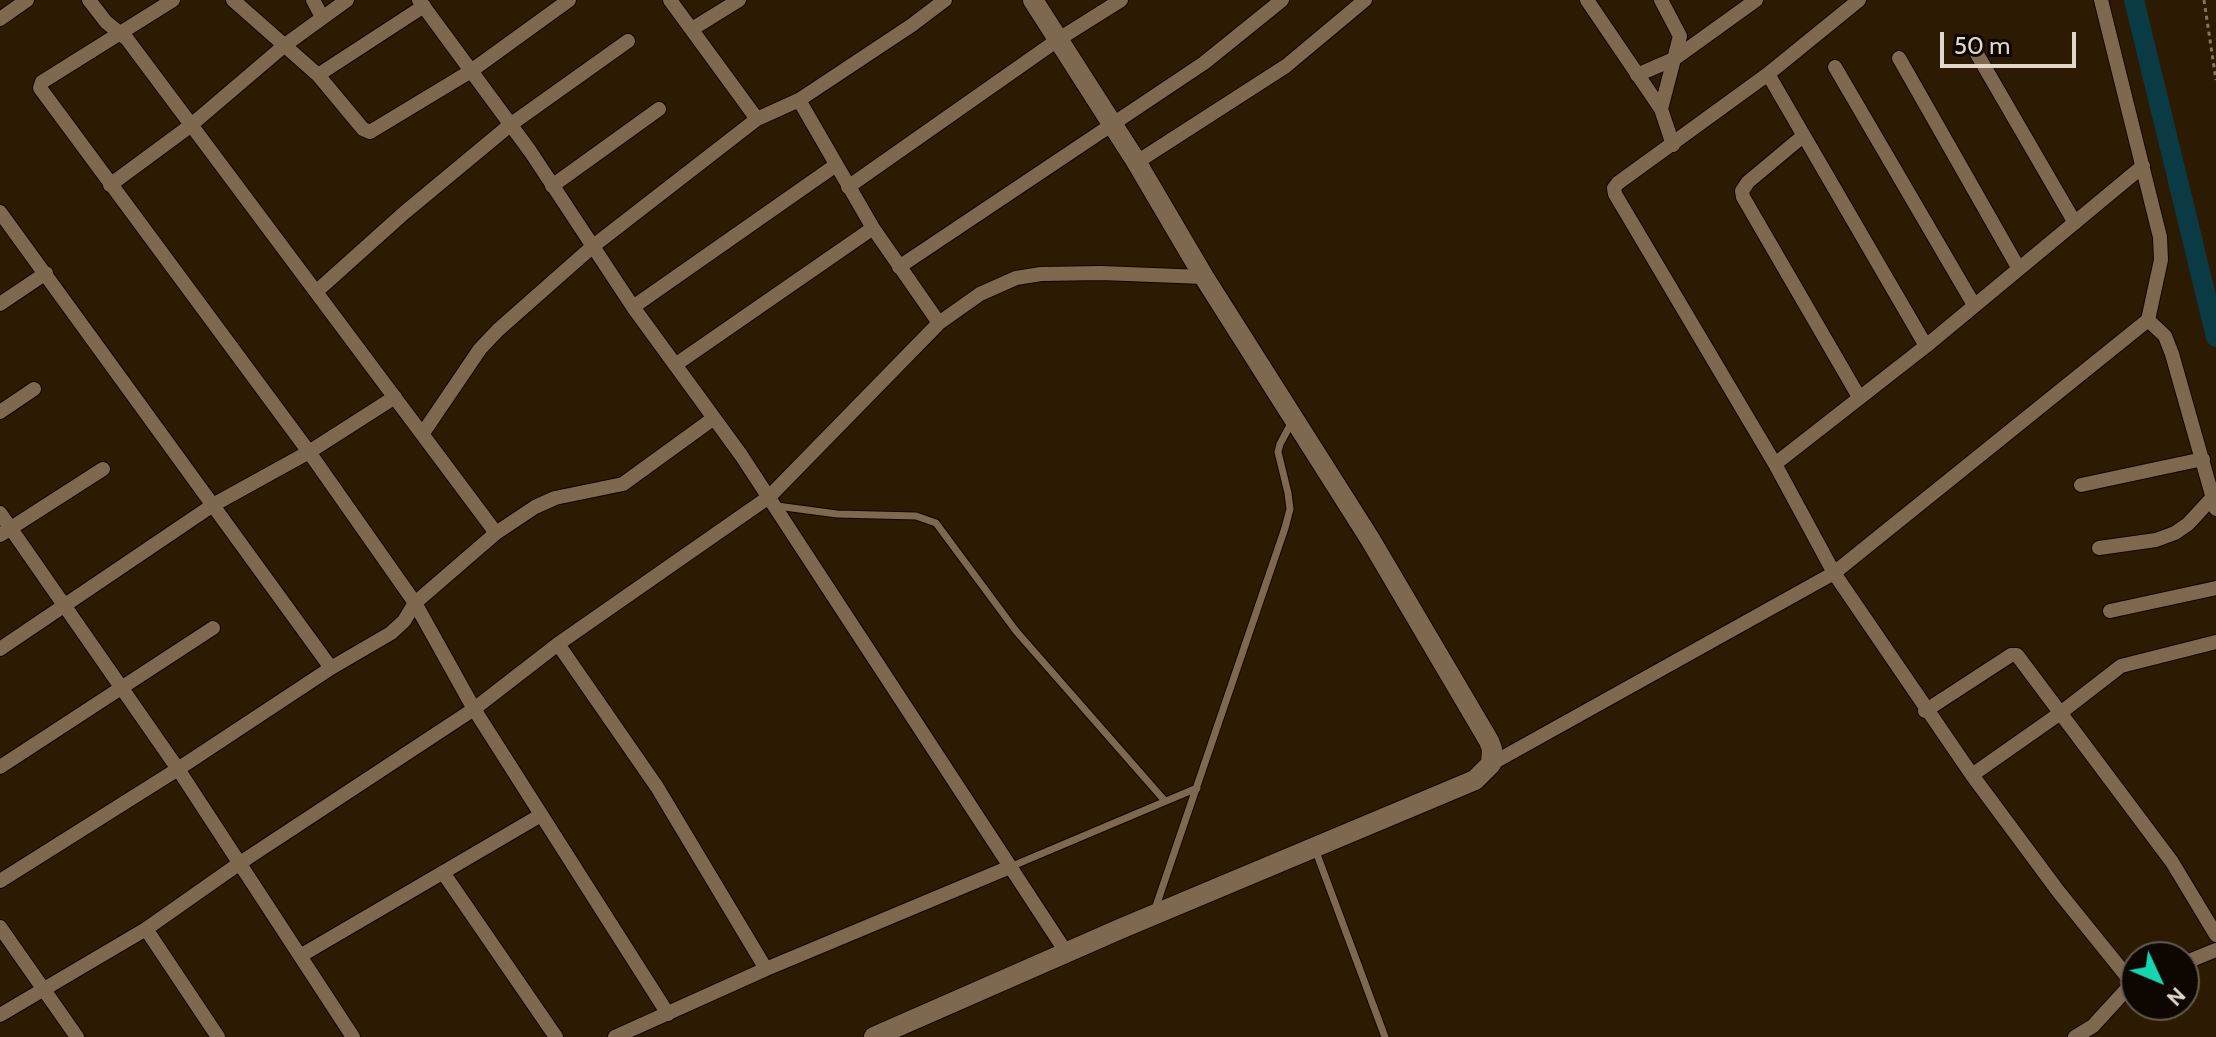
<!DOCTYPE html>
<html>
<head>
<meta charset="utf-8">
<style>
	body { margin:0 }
	#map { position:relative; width:2216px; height:1037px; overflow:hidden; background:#2c1a03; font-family:Cabin,sans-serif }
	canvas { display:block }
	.north { position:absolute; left:2120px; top:941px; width:80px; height:80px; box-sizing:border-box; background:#0e0701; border:2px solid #635a51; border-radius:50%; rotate:134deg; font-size:22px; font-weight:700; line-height:32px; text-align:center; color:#e3d7c9 }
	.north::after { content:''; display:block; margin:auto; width:28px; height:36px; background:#18d5b2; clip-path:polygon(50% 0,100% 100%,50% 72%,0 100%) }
	.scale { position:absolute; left:1940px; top:32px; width:136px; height:36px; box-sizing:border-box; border:4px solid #e3d7c9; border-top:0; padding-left:10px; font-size:24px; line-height:28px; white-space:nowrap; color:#e3d7c9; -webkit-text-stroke:6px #0e0701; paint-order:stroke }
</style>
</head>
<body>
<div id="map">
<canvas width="2216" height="1037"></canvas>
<div class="north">N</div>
<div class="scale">50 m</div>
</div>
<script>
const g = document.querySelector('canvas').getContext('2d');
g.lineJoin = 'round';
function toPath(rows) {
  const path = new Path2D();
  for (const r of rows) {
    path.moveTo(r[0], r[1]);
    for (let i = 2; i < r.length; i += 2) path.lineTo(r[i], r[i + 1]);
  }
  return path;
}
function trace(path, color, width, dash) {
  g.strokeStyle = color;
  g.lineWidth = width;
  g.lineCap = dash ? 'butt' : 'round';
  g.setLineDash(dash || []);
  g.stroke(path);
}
const canal = toPath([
	[2134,0,2216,337]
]);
const path = toPath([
	[2204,0,2216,80]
]);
const lane = toPath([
	[777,506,837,514,916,516,936,523,1016,631,1165,801],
	[1315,849,1385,1037],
	[1010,867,1197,788],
	[1155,909,1285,528,1290,509,1288,493,1278,452,1280,444,1293,420]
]);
const street = toPath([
	[89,0,106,22,127,39,496,533],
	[173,0,42,82,40,88,309,452,415,603,474,709,668,1014],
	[233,0,318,75,363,129,370,132,471,71,569,0],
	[313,0,322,17],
	[419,0,530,151,633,307,741,455,1066,952],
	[670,0,757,119],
	[1587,0,1661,109,1673,145],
	[1661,0,1680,36,1661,109],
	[1859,0,1768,74,1618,183,1614,188,1615,194,1775,464,1834,573,1972,775,2058,891,2133,984],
	[0,19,27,0],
	[692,29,739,0],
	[1977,54,2075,223],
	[1899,58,2019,269],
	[1835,67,1974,305],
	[1768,74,1926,346],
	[318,75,424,6],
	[1637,75,1674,59,1756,0],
	[799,100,873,228,939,323],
	[1803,136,1748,182,1742,191,1743,197,1859,397],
	[1137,162,1286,66,1365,0],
	[110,185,190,126,285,45,347,0],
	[552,186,659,109],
	[848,187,1059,39,1121,0],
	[0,212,331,668],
	[899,267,1204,63,1282,0],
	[317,291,404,213,510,125,628,41],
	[0,304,46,273],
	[633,307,836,165],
	[2148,320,2165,336,2172,354,2216,509],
	[675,365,873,228],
	[0,412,34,389],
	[423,433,480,349,498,330,592,247,757,119,799,100,912,25,945,0],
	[1775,464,1926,346,2143,166],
	[2081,485,2203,459],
	[0,513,178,769,353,1037],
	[0,535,103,469],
	[2099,548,2156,540,2175,533,2188,524,2213,497],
	[2110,611,2216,588],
	[558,644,657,787,766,969],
	[0,649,213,505,309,452,395,397],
	[1925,711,2011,655,2017,655,2172,862,2216,935],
	[1491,764,1834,573,2148,320,2161,260,2160,237,2101,0],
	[0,767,213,628],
	[1972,775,2059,714,2121,666,2216,642],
	[444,874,556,1037],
	[0,881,178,769,331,668,391,633,404,621,415,603,496,533,535,507,555,498,623,484,714,418],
	[0,927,77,1037],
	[146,929,218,1037],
	[300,956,541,815],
	[2184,963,2216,950],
	[0,1015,146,929,240,863,474,709,558,644,769,497,939,323,980,294,1016,278,1041,274,1101,273,1204,277],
	[615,1037,766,969,1010,867],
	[2075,1037,2093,1026,2125,991,2136,983]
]);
const secondary = toPath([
	[874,1037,1120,929,1475,780,1491,764,1492,749,1489,741,1370,539,1204,277,1134,158,1033,0]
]);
trace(canal, '#0a3b44', 20);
trace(lane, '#140400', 9);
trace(street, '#140400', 16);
trace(secondary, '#140400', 22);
trace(path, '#847563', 3, [4, 4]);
trace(lane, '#7e684f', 7);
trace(street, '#7e684f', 14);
trace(secondary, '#7e684f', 20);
</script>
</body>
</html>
